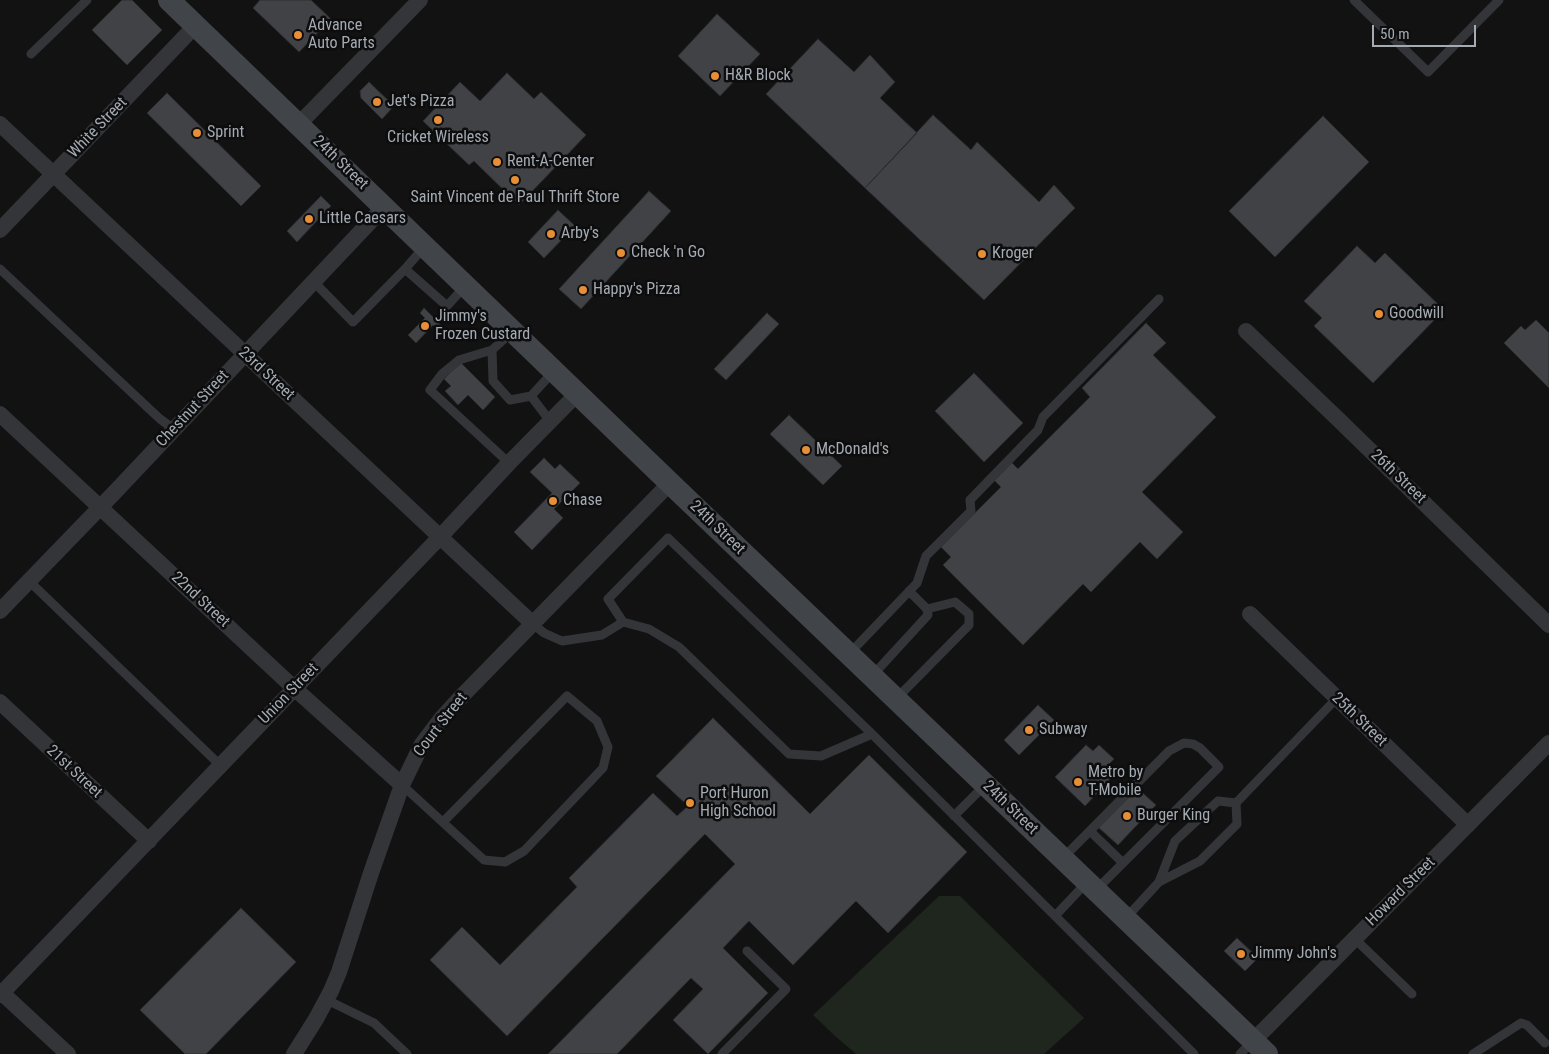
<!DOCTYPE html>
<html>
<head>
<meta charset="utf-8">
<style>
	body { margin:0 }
	#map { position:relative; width:1549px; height:1054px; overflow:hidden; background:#121213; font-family:"Roboto Condensed",sans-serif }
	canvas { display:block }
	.scale { position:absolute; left:1372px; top:25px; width:104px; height:22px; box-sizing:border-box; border:2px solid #a4abb3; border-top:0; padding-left:6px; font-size:15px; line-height:18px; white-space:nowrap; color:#a4abb3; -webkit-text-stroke:4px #0d0d0e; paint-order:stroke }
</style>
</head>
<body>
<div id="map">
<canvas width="1549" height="1054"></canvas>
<div class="scale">50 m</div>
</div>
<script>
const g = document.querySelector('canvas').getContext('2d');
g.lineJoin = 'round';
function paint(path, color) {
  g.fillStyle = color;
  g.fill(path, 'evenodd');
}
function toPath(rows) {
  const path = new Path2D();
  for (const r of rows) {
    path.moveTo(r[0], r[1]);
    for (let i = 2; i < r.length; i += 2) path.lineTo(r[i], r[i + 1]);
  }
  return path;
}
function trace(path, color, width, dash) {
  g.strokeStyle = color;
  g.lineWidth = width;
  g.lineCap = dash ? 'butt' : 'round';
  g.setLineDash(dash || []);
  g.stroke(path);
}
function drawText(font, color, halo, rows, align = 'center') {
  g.font = font + ' "Roboto Condensed",sans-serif';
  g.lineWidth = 5;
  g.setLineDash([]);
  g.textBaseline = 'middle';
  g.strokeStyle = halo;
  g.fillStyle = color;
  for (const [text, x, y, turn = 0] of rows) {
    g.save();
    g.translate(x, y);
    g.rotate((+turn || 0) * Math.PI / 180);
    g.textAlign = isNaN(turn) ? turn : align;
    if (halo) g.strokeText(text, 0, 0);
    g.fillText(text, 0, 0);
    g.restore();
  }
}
const green = toPath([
	[939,896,960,896,1084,1018,1044,1054,856,1054,834,1035,813,1015]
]);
const building = toPath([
	[122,0,132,0,162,30,127,65,92,30,122,0],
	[260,0,311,0,331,19,299,52,253,8,260,0],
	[717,14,760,54,720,96,678,56,717,14],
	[818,39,854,72,870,55,895,82,880,98,917,133,865,188,766,94,818,39],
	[507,73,534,99,541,92,586,135,519,205,474,161,469,165,423,121,460,82,480,101,507,73],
	[369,82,394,106,382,119,361,98,360,91,369,82],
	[167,93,261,186,241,206,147,113,167,93],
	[933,115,971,150,977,142,1039,202,1054,185,1075,208,984,300,865,188,933,115],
	[1323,116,1369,162,1275,257,1229,211,1323,116],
	[649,191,671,211,581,309,559,289,649,191],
	[321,196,331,206,297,242,287,231,321,196],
	[558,210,575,226,544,258,528,242,558,210],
	[1357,246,1375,263,1385,253,1444,310,1373,383,1314,326,1322,318,1304,301,1357,246],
	[424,308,442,326,438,330,433,325,416,343,408,335,425,318,420,313,424,308],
	[767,313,779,324,726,380,714,369,767,313],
	[1536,320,1549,333,1549,388,1504,343,1521,326,1525,330,1536,320],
	[1146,323,1166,343,1153,355,1216,417,1142,492,1183,532,1157,559,1140,542,1091,592,1083,584,1023,645,943,565,951,557,941,547,1001,487,994,480,1011,462,1018,469,1090,397,1082,388,1146,323],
	[460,362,495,397,483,410,468,395,458,405,445,391,451,386,444,379,460,362],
	[974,373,1023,423,984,462,935,411,974,373],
	[789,415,842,466,823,485,770,434,789,415],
	[544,458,555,469,560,464,580,483,554,509,563,518,532,550,514,532,552,493,530,472,544,458],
	[1038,705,1054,720,1019,755,1004,740,1038,705],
	[713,718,810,814,869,755,967,852,888,933,856,901,793,965,749,921,723,948,768,993,708,1054,673,1020,703,989,691,978,617,1054,548,1054,735,864,705,834,507,1036,430,960,462,927,500,965,577,887,569,878,653,793,677,816,688,806,656,776,713,718],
	[1086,745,1093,751,1099,745,1114,759,1109,764,1117,772,1085,806,1055,777,1086,745],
	[1136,787,1156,805,1118,845,1098,827,1136,787],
	[241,908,296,962,206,1054,185,1054,140,1010,241,908],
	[1237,938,1258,958,1245,971,1224,951,1237,938]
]);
const lane = toPath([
	[1354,0,1428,72,1499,0],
	[31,54,87,0],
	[425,246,405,269,447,306,466,285],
	[0,269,160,419,174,429],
	[314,282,353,322,405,269],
	[492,350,493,381,510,400,531,396],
	[550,421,531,396,553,372],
	[509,463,430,390,442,374,459,360,492,350,513,331],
	[29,581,221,766],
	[623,622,608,599,668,538,872,734,1194,1054],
	[533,624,544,633,562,641,602,635,623,622,649,629,679,647,789,754,821,756,872,734],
	[849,654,917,583,926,556,971,511,970,500,1038,430,1043,417,1159,299],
	[872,676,928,615,927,609,909,591],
	[896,699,969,625,969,614,955,602,927,609],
	[402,785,484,860,505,862,524,851,603,768,608,747,597,721,567,696,443,822],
	[954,816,985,785],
	[1090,831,1123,863],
	[1063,858,1169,751,1184,743,1193,744,1200,748,1219,767,1096,890],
	[1159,882,1200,861,1237,824,1236,803],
	[1055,916,1087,882],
	[1126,918,1159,882,1175,841,1218,801,1236,803,1337,698],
	[1355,939,1412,994],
	[327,1000,374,1023,407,1054],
	[722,1054,786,989,747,951],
	[1240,1054,1253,1041],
	[1473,1054,1521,1023,1527,1025,1545,1043]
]);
const street = toPath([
	[0,124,533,624],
	[299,124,420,0],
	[0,230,196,25],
	[1246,331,1339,420,1549,625],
	[0,414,294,688,402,785],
	[0,611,114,493,385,206],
	[1250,614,1468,825],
	[0,702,149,841],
	[0,991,68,1054],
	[0,995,440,537,509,463,578,393],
	[1253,1041,1549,743],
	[294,1054,316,1019,331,991,339,972,371,873,402,785,422,744,441,719,462,696,670,483]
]);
const secondary = toPath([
	[169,0,670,483,1267,1054]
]);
const markers = [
	[298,35,5,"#e78f37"],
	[715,76,5,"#e78f37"],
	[377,102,5,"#e78f37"],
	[438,120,5,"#e78f37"],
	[197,133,5,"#e78f37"],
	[497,162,5,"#e78f37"],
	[515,180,5,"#e78f37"],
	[309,219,5,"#e78f37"],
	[551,234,5,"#e78f37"],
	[621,253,5,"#e78f37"],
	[982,254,5,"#e78f37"],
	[583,290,5,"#e78f37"],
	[1379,314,5,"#e78f37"],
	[425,326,5,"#e78f37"],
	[806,450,5,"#e78f37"],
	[553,501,5,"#e78f37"],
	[1029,730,5,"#e78f37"],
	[1078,782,5,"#e78f37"],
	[690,803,5,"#e78f37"],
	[1127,816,5,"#e78f37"],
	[1241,954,5,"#e78f37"]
];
const poiNames = [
	["Advance",308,26],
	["Auto Parts",308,44],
	["H&R Block",725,76],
	["Jet's Pizza",387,102],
	["Sprint",207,133],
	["Cricket Wireless",438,138,"center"],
	["Rent-A-Center",507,162],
	["Saint Vincent de Paul Thrift Store",515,198,"center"],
	["Little Caesars",319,219],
	["Arby's",561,234],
	["Check 'n Go",631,253],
	["Kroger",992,254],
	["Happy's Pizza",593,290],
	["Goodwill",1389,314],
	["Jimmy's",435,317],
	["Frozen Custard",435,335],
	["McDonald's",816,450],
	["Chase",563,501],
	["Subway",1039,730],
	["Metro by",1088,773],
	["T-Mobile",1088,791],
	["Port Huron",700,794],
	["High School",700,812],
	["Burger King",1137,816],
	["Jimmy John's",1251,954]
];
const streetNames = [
	["White Street",98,128,-46],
	["24th Street",340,163,44],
	["23rd Street",266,374,43],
	["Chestnut Street",193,409,-47],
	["26th Street",1398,477,44],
	["24th Street",717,528,44],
	["22nd Street",200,600,43],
	["Union Street",289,694,-46],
	["25th Street",1359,720,44],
	["Court Street",441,725,-52],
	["21st Street",74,772,43],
	["24th Street",1010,808,44],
	["Howard Street",1401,892,-45]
];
paint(green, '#1f261e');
paint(building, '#414246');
trace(building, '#2c2d2f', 1);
trace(lane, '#333538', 9);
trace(street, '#333538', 16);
trace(secondary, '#414448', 22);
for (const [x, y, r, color] of markers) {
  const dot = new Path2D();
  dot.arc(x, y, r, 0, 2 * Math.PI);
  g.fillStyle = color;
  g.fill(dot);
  trace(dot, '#0d0d0e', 2);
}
drawText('16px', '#a4abb3', '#0d0d0e', poiNames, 'left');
drawText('16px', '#a4abb3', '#0d0d0e', streetNames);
</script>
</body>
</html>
